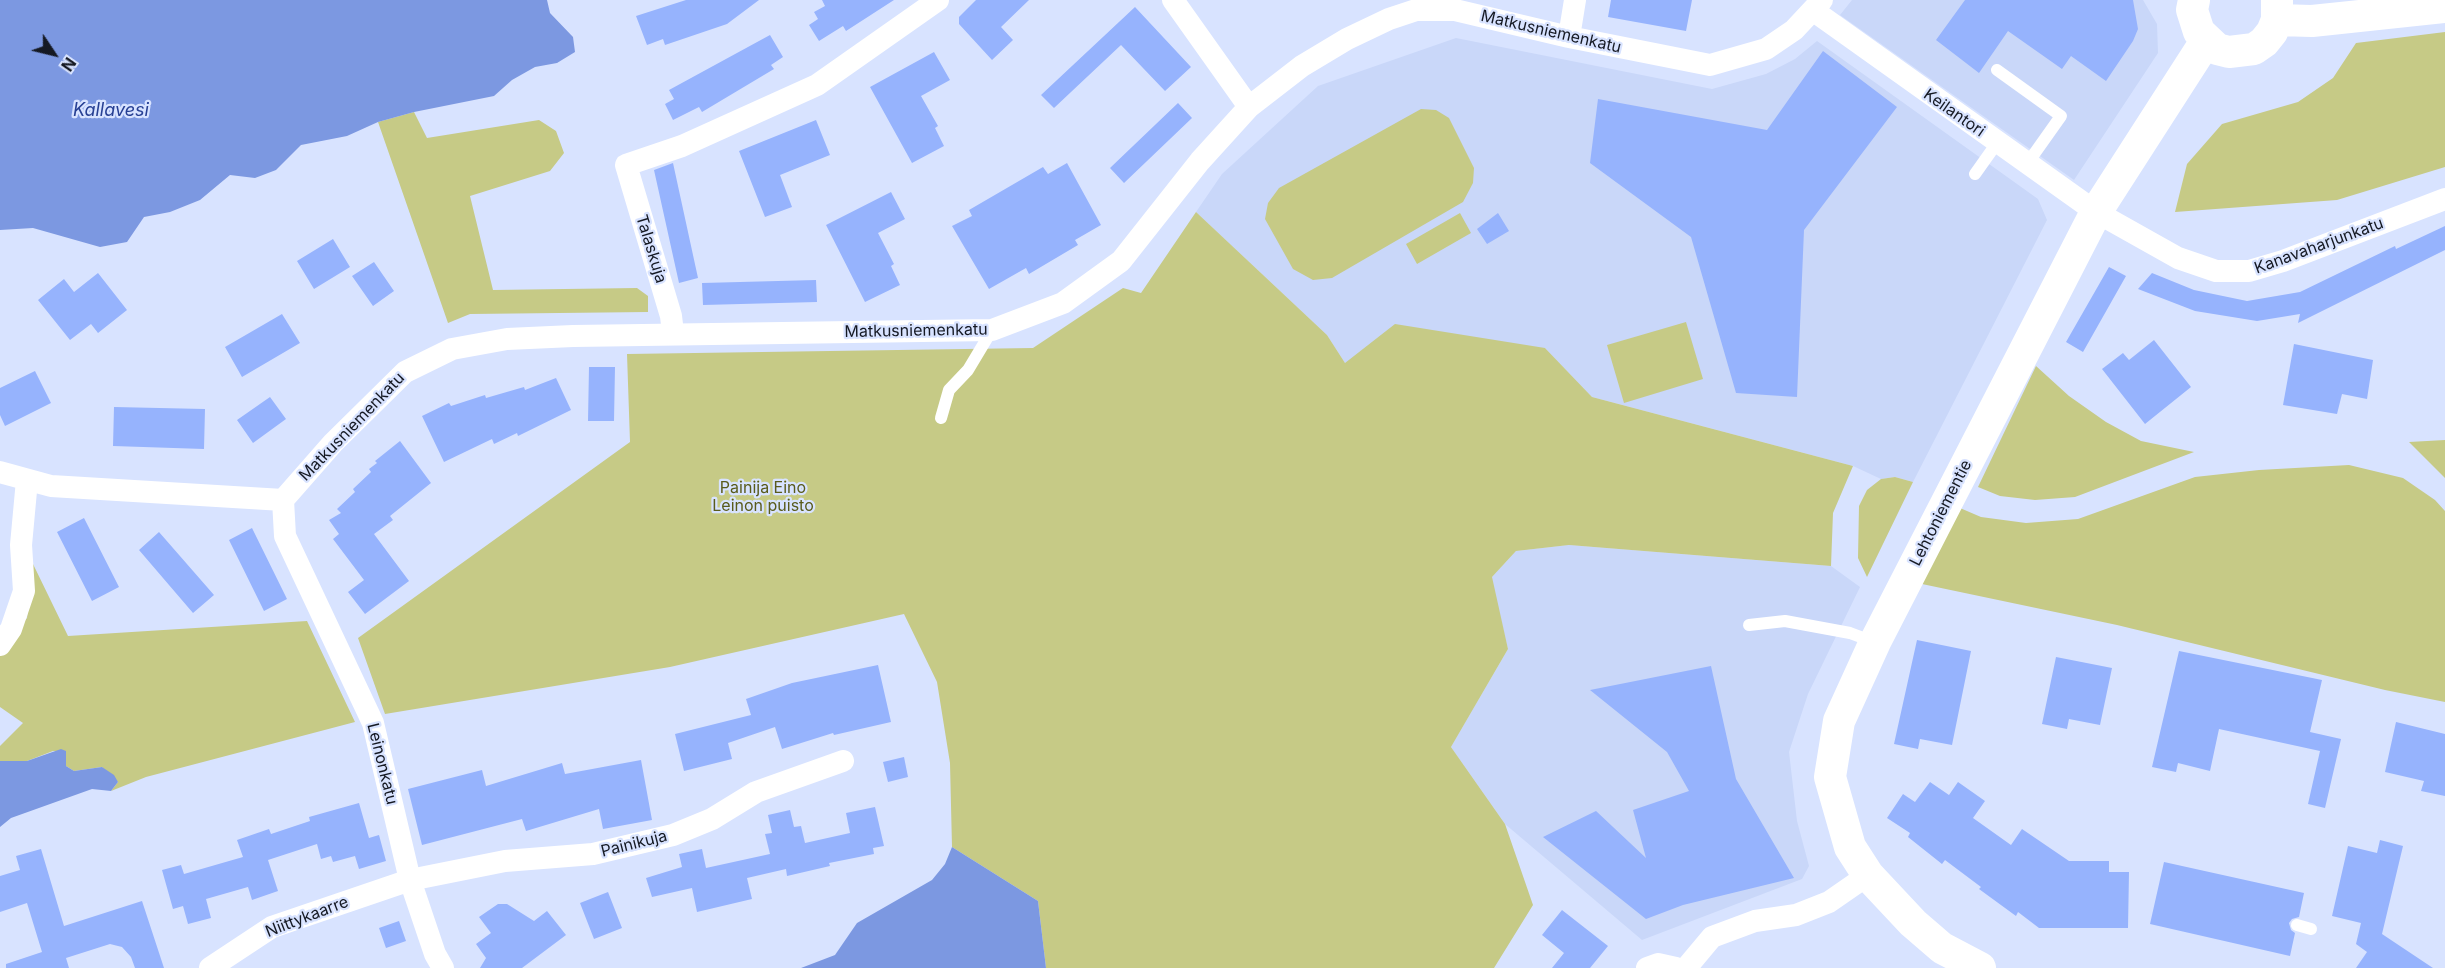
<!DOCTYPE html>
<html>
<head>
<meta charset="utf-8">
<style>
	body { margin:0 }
	#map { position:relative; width:2445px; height:968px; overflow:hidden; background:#d8e3ff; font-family:Inter,sans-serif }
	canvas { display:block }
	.north { position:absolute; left:24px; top:24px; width:60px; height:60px; -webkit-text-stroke:4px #d8e3ff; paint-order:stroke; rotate:125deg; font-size:16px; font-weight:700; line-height:24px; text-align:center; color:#151923 }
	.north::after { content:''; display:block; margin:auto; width:21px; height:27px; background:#151923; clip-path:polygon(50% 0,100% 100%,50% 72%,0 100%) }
</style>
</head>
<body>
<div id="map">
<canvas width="2445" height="968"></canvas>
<div class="north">N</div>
</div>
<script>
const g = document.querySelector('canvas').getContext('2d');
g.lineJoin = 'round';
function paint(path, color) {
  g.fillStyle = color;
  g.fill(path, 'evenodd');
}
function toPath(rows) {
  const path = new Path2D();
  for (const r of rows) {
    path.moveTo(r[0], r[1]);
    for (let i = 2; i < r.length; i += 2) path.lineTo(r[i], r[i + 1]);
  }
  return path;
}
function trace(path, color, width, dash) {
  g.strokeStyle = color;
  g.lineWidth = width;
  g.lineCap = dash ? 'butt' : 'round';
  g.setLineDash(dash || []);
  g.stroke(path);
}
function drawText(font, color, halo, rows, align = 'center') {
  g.font = font + ' Inter,sans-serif';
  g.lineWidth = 4.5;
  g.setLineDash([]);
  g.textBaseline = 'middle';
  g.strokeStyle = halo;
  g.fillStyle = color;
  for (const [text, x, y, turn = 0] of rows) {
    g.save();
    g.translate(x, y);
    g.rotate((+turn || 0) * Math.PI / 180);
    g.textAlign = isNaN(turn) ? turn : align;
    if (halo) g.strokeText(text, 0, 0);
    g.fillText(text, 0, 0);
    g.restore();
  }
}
const built = toPath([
	[1852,0,2143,0,2157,24,2158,53,2074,180,1840,15],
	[1456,38,1712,89,1766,74,1795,59,1817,41,2038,199,2047,220,1913,482,1895,477,1881,479,1853,466,1592,397,1545,348,1345,363,1327,335,1196,212,1222,174,1318,86],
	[1569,545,1831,566,1860,587,1808,694,1789,752,1797,821,1809,866,1802,879,1642,940,1505,824,1451,747,1508,649,1491,578,1516,551]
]);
const green = toPath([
	[2445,32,2445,167,2337,200,2175,212,2187,164,2222,124,2298,102,2333,78,2356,43],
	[1421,109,1436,110,1449,118,1474,168,1473,183,1463,202,1332,278,1313,280,1293,269,1265,219,1268,203,1279,188],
	[414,112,427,138,539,120,556,131,564,153,550,171,470,196,493,290,637,288,648,296,648,312,470,314,448,323,378,122],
	[1196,212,1327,335,1345,363,1395,324,1545,348,1592,397,1853,466,1833,513,1831,566,1569,545,1516,551,1492,577,1508,649,1451,747,1505,824,1533,905,1494,968,1046,968,1038,901,952,847,950,763,937,682,904,614,670,667,385,714,358,638,630,442,627,354,1033,348,1123,288,1141,293],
	[1460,213,1471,233,1417,264,1406,244],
	[1686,322,1703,379,1624,403,1607,345],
	[2036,366,2069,396,2106,422,2141,441,2194,452,2075,497,2035,500,2000,496,1978,487],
	[2445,440,2445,478,2409,442],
	[2349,465,2403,478,2435,500,2445,511,2445,702,2385,690,2117,625,1922,584,1960,508,1981,517,2026,523,2078,519,2195,477,2259,470],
	[1895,477,1913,482,1867,577,1858,558,1859,506,1867,490,1881,479],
	[33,564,68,636,307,621,355,722,146,777,111,791,118,782,102,767,74,771,66,766,66,751,53,751,27,761,0,761,0,746,23,723,0,707,0,649,27,618]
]);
const water = toPath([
	[0,0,547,0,550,13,573,37,575,52,557,63,535,67,512,80,494,96,414,112,378,122,347,136,301,145,276,170,255,178,230,175,200,200,170,212,144,217,127,242,100,247,33,228,0,230],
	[61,749,66,751,66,766,74,771,102,767,114,775,118,782,111,791,92,789,11,818,0,827,0,761,27,761],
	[952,847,1038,901,1046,968,801,968,835,955,857,923,932,880,945,864]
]);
const building = toPath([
	[686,0,759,0,727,24,665,45,663,39,647,45,636,16],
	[822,0,894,0,846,31,843,26,819,41,809,25,818,19,814,12,825,6],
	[976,0,1029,0,1001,27,1013,40,992,60,959,24,959,17],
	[1611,0,1692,0,1686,31,1608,17],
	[1965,0,2133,0,2138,29,2133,41,2106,81,2071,56,2062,69,2008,31,1979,73,1936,40],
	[1135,7,1191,67,1165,91,1121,45,1054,108,1041,95],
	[770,35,783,57,771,65,774,69,702,112,699,107,673,120,665,104,674,99,669,90],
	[1823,51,1897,107,1804,230,1797,397,1736,393,1691,237,1590,163,1598,99,1767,130],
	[934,52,950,80,921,96,938,126,935,128,944,146,912,163,870,87],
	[1178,103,1192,118,1124,183,1110,168],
	[816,120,830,155,780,175,792,207,765,217,739,151],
	[673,163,698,278,679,283,654,170],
	[1067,163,1101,225,1075,240,1078,245,1029,274,1026,268,989,289,952,226,972,216,969,210,1043,167,1048,174],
	[891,192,905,219,878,233,894,264,891,266,900,285,865,302,826,225],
	[1498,213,1509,231,1487,244,1477,229],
	[2445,226,2445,250,2298,323,2300,314,2257,321,2195,311,2138,289,2152,273,2194,290,2247,301,2300,292,2395,246,2396,249],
	[333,239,350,267,314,289,297,261],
	[374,262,394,291,373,306,352,276],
	[2109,267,2126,276,2083,352,2066,342],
	[98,273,127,310,98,333,91,324,70,340,38,300,64,279,74,292],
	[816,280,817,302,703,305,702,283],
	[282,314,300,343,242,377,225,347],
	[2154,340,2191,387,2145,424,2102,369,2123,353,2129,360],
	[2294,344,2373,360,2367,399,2342,394,2337,414,2283,405],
	[589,367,615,367,614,421,588,421],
	[35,371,51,403,5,426,0,415,0,388],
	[556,378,571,410,518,436,517,433,494,444,492,439,444,462,422,416,449,403,451,406,485,395,486,398,524,387,525,390],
	[270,397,286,419,253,443,237,420],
	[114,407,205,409,204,449,113,446],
	[400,441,431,483,390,516,393,520,374,534,409,581,365,614,348,592,364,580,333,539,339,534,329,520,341,513,337,509,355,492,353,489,371,472,369,469,377,463,375,461],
	[84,518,119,587,92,601,57,532],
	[252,528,287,599,264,611,229,540],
	[159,532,214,595,193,613,139,550],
	[1917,640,1971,651,1952,745,1920,739,1918,749,1894,744],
	[2179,651,2322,680,2310,732,2341,739,2325,808,2308,804,2320,751,2219,729,2210,771,2178,763,2176,772,2152,767],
	[2056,657,2112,668,2100,725,2069,719,2067,729,2042,724],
	[878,665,891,722,834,735,833,733,782,749,775,727,728,743,732,759,684,771,675,734,751,715,746,699,792,683],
	[1711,666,1736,779,1794,878,1683,905,1646,919,1543,837,1596,811,1646,858,1633,810,1689,791,1667,752,1590,690],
	[2396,722,2445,734,2445,796,2421,791,2424,781,2385,772],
	[904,757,908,777,888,782,883,762],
	[641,760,652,820,603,829,599,809,526,831,522,819,422,845,408,789,482,770,486,786,562,763,565,774],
	[1930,782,1949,795,1958,782,1985,801,1973,818,2011,845,2022,829,2069,861,2109,861,2109,872,2129,872,2128,928,2039,928,2018,912,2016,916,1979,889,1981,887,1945,860,1942,864,1908,837,1910,833,1887,818,1903,794,1915,802],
	[359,803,369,838,379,835,386,861,359,869,355,856,333,862,331,856,321,859,317,844,268,860,278,891,252,900,248,887,206,899,211,918,188,924,183,906,173,909,162,870,181,865,184,874,243,857,237,840,269,829,271,834,310,821,309,817],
	[875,807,884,846,873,848,874,854,829,863,830,866,787,876,786,869,747,878,752,899,697,912,692,888,652,897,646,878,682,867,679,854,702,849,706,868,770,854,765,834,772,833,768,815,790,810,794,827,801,826,805,843,850,833,846,813],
	[2380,840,2403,846,2382,934,2433,968,2356,968,2367,952,2356,944,2361,923,2332,916,2348,846,2377,853],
	[41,849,64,926,142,901,164,968,135,968,131,957,122,947,110,944,66,958,69,968,6,968,6,964,42,952,27,903,0,912,0,876,20,870,16,856],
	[2164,862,2304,893,2299,917,2292,919,2289,923,2291,930,2295,933,2290,956,2150,924],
	[608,892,622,928,594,939,580,903],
	[498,904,507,904,534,921,547,911,566,935,522,968,480,968,486,958,476,944,491,933,479,917],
	[1562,910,1608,946,1590,968,1552,968,1564,953,1542,935],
	[399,921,406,941,386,948,379,928]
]);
const lane = toPath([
	[1997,70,2061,116,2027,164],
	[1975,174,1997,143],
	[941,418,949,390,968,370,992,330],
	[1749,625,1785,621,1850,633,1874,642],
	[2297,925,2311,929]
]);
const street = toPath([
	[1173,0,1249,107],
	[1814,11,2096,212,2178,258,2216,271,2249,271,2283,261,2445,199],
	[1569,37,1575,0],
	[673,333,671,316,626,165,682,146,817,85,938,0],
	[0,472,51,486,283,500],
	[283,500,333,443,405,372,452,349,507,339,573,336,992,330,1063,303,1121,261,1200,161,1249,107,1302,66,1347,39,1389,19,1416,10,1455,10,1569,37,1710,65,1766,49,1794,30,1822,0],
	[283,500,285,536,373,723,410,880,435,954,443,968],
	[0,645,11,629,24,591,21,545,27,480],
	[210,968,272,927,410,880,505,861,593,854,673,835,712,819,756,792,843,761],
	[1647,968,1658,964,1676,968],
	[1686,968,1712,937,1755,921,1796,915,1829,902,1868,875]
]);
const secondary = toPath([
	[2194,0,2192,10,2199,32,2217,49,2229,52,2254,49,2264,42,2272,32,2277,20,2277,1],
	[2277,20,2312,21,2445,7],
	[1980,968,1942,948,1913,923,1868,875,1850,847,1830,777,1839,721,1875,642,2096,212,2206,41]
]);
const streetNames = [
	["Matkusniemenkatu",1551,32,13],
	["Keilantori",1954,113,35],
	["Kanavaharjunkatu",2319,246,-20],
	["Talaskuja",651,249,73],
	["Matkusniemenkatu",916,331,-1],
	["Matkusniemenkatu",352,427,-46],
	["Lehtoniementie",1941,513,-63],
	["Leinonkatu",382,764,76],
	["Painikuja",634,844,-14],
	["Niittykaarre",307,917,-21]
];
const parkNames = [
	["Painija Eino",763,488],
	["Leinon puisto",763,506]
];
const waterNames = [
	["Kallavesi",111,111]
];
paint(built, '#c9d7f9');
paint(green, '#c6ca86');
paint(water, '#7c98e1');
paint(building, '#96b3fd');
trace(lane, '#fff', 12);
trace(street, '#fff', 22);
trace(secondary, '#fff', 32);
drawText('16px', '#151923', '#d8e3ff', streetNames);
drawText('16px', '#595b1b', '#d8e3ff', parkNames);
drawText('italic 18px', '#274094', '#d8e3ff', waterNames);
</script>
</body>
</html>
